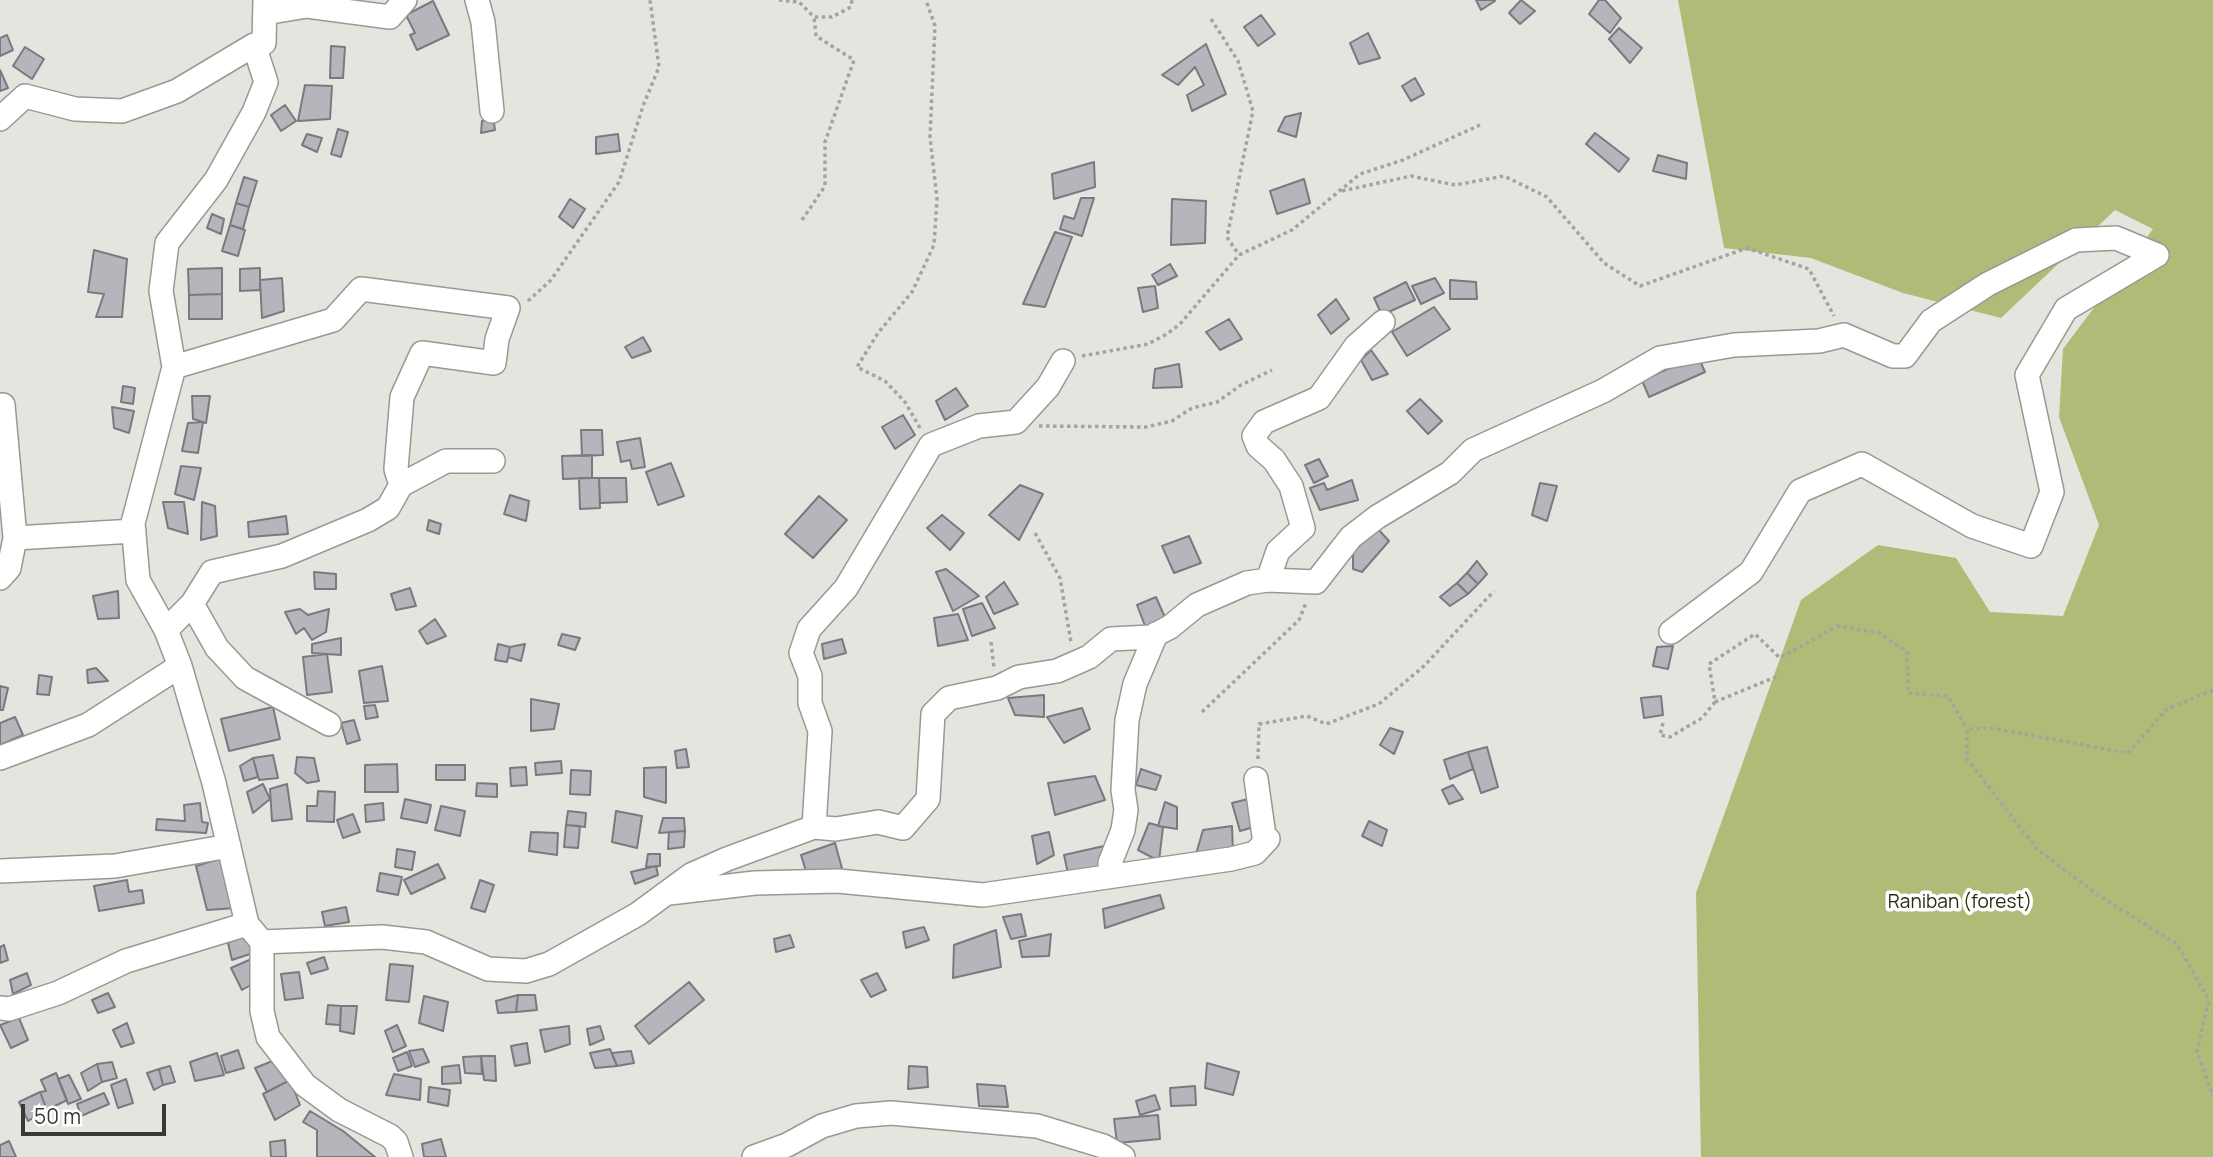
<!DOCTYPE html>
<html>
<head>
<meta charset="utf-8">
<style>
	body { margin:0 }
	#map { position:relative; width:2213px; height:1157px; overflow:hidden; background:#e4e5de; font-family:Manrope,sans-serif }
	canvas { display:block }
	.scale { position:absolute; left:21px; top:1104px; width:145px; height:32px; box-sizing:border-box; border:4px solid #383936; border-top:0; padding-left:9px; font-size:21px; line-height:24px; white-space:nowrap; color:#383936; -webkit-text-stroke:5px #fff; paint-order:stroke }
</style>
</head>
<body>
<div id="map">
<canvas width="2213" height="1157"></canvas>
<div class="scale">50 m</div>
</div>
<script>
const g = document.querySelector('canvas').getContext('2d');
g.lineJoin = 'round';
function paint(path, color) {
  g.fillStyle = color;
  g.fill(path, 'evenodd');
}
function toPath(rows) {
  const path = new Path2D();
  for (const r of rows) {
    path.moveTo(r[0], r[1]);
    for (let i = 2; i < r.length; i += 2) path.lineTo(r[i], r[i + 1]);
  }
  return path;
}
function trace(path, color, width, dash) {
  g.strokeStyle = color;
  g.lineWidth = width;
  g.lineCap = dash ? 'butt' : 'round';
  g.setLineDash(dash || []);
  g.stroke(path);
}
function drawText(font, color, halo, rows, align = 'center') {
  g.font = font + ' Manrope,sans-serif';
  g.lineWidth = 7;
  g.setLineDash([]);
  g.textBaseline = 'middle';
  g.strokeStyle = halo;
  g.fillStyle = color;
  for (const [text, x, y, turn = 0] of rows) {
    g.save();
    g.translate(x, y);
    g.rotate((+turn || 0) * Math.PI / 180);
    g.textAlign = isNaN(turn) ? turn : align;
    if (halo) g.strokeText(text, 0, 0);
    g.fillText(text, 0, 0);
    g.restore();
  }
}
const forest = toPath([
	[1678,0,2213,0,2213,1157,1701,1157,1696,893,1801,600,1878,545,1956,558,1990,612,2063,616,2099,525,2059,417,2063,349,2153,229,2115,210,2001,318,1903,293,1811,258,1724,248]
]);
const building = toPath([
	[1476,0,1494,0,1495,1,1481,10,1476,0],
	[1521,0,1535,11,1520,24,1509,13,1521,0],
	[1599,0,1605,0,1621,18,1610,33,1589,14,1599,0],
	[433,1,449,35,417,50,410,35,415,33,406,15,433,1],
	[1261,15,1275,34,1258,46,1244,27,1261,15],
	[1619,28,1642,48,1630,63,1609,39,1619,28],
	[1368,33,1380,58,1359,64,1350,43,1368,33],
	[7,35,13,50,0,56,0,38,7,35],
	[1206,44,1226,94,1192,111,1187,95,1204,85,1195,67,1178,85,1162,75,1206,44],
	[331,46,345,47,343,78,330,78,331,46],
	[25,47,44,59,32,79,13,66,25,47],
	[0,70,8,88,0,91,0,70],
	[1415,78,1424,94,1411,101,1402,86,1415,78],
	[305,85,332,86,330,119,298,121,305,85],
	[285,105,296,121,281,131,271,115,285,105],
	[1301,113,1296,137,1278,131,1285,117,1301,113],
	[493,117,495,130,481,133,482,121,493,117],
	[338,129,348,132,341,157,331,154,338,129],
	[1595,133,1629,159,1619,172,1586,144,1595,133],
	[307,134,322,138,317,152,302,145,307,134],
	[618,134,620,151,596,154,596,137,618,134],
	[1658,155,1687,163,1686,179,1653,171,1658,155],
	[1094,162,1095,187,1054,199,1052,174,1094,162],
	[244,177,257,181,249,207,236,203,244,177],
	[1304,179,1310,203,1277,214,1270,191,1304,179],
	[1081,198,1094,198,1082,236,1060,229,1064,216,1074,219,1081,198],
	[570,199,585,209,573,228,559,217,570,199],
	[1172,199,1206,201,1205,243,1171,245,1172,199],
	[236,203,249,207,243,229,230,225,236,203],
	[212,214,224,219,221,234,207,228,212,214],
	[230,225,245,230,238,256,222,251,230,225],
	[1055,232,1072,237,1045,307,1023,304,1055,232],
	[94,250,127,259,122,317,96,317,104,294,88,292,94,250],
	[1170,264,1177,276,1158,285,1152,275,1170,264],
	[222,268,222,294,189,295,188,269,222,268],
	[260,268,260,290,240,291,240,269,260,268],
	[282,278,284,311,262,318,260,280,282,278],
	[1435,278,1444,293,1421,304,1412,286,1435,278],
	[1450,280,1476,282,1477,299,1450,299,1450,280],
	[1406,282,1415,300,1382,315,1374,298,1406,282],
	[1155,286,1158,308,1143,312,1138,288,1155,286],
	[222,294,222,319,189,319,189,295,222,294],
	[1336,299,1349,319,1331,334,1318,315,1336,299],
	[1434,307,1450,329,1407,356,1392,332,1434,307],
	[1229,319,1242,339,1220,350,1206,332,1229,319],
	[643,337,651,351,632,358,625,347,643,337],
	[1371,350,1388,374,1372,380,1361,360,1371,350],
	[1698,356,1705,372,1649,397,1642,380,1698,356],
	[1179,364,1182,387,1153,388,1155,369,1179,364],
	[123,386,135,388,133,404,121,402,123,386],
	[956,388,968,406,945,420,936,401,956,388],
	[192,396,210,396,206,423,193,419,192,396],
	[1420,399,1442,421,1428,434,1407,411,1420,399],
	[112,407,134,411,129,433,114,428,112,407],
	[903,415,915,435,895,449,882,427,903,415],
	[203,422,198,453,182,451,188,423,203,422],
	[581,430,602,430,603,455,582,456,581,430],
	[640,438,645,467,632,469,630,460,621,462,617,442,640,438],
	[592,455,592,478,563,479,562,456,592,455],
	[1319,459,1328,476,1314,483,1305,465,1319,459],
	[671,463,684,496,658,505,646,472,671,463],
	[181,466,201,468,194,500,175,494,181,466],
	[579,478,599,478,600,508,580,509,579,478],
	[599,478,626,478,627,502,600,503,599,478],
	[1352,480,1358,500,1320,510,1310,488,1324,483,1327,490,1352,480],
	[1540,483,1557,486,1547,521,1532,515,1540,483],
	[1020,485,1043,494,1019,540,989,515,1020,485],
	[510,495,529,501,526,521,504,514,510,495],
	[819,496,847,520,813,558,785,534,819,496],
	[163,502,184,502,188,534,168,528,163,502],
	[202,502,215,506,217,536,201,540,202,502],
	[942,515,964,533,950,550,927,528,942,515],
	[286,516,288,534,249,537,248,522,286,516],
	[429,520,441,524,439,534,427,530,429,520],
	[1377,528,1389,541,1362,572,1353,569,1353,552,1377,528],
	[1189,536,1201,563,1174,573,1162,546,1189,536],
	[1477,561,1487,574,1478,584,1467,573,1477,561],
	[946,569,979,596,953,611,936,572,946,569],
	[314,572,336,574,336,589,315,589,314,572],
	[1467,573,1478,584,1468,594,1457,583,1467,573],
	[1004,582,1018,604,994,614,986,597,1004,582],
	[1457,583,1468,594,1450,606,1440,597,1457,583],
	[410,588,416,606,396,610,391,594,410,588],
	[118,591,119,618,98,619,93,596,118,591],
	[1156,597,1167,622,1147,631,1137,605,1156,597],
	[982,603,995,628,972,636,963,609,982,603],
	[300,609,308,615,329,609,326,632,312,640,304,628,296,634,285,612,300,609],
	[958,614,968,640,938,646,934,618,958,614],
	[435,619,446,636,427,644,419,631,435,619],
	[562,634,580,638,575,650,558,645,562,634],
	[341,638,341,655,312,653,312,644,341,638],
	[842,639,846,653,824,659,822,644,842,639],
	[498,644,510,647,507,662,495,660,498,644],
	[525,644,521,661,508,657,510,647,525,644],
	[1673,646,1668,669,1653,666,1657,647,1673,646],
	[327,654,332,692,307,695,303,657,327,654],
	[382,666,388,701,364,703,359,671,382,666],
	[96,668,108,681,88,683,87,670,96,668],
	[39,675,52,677,49,695,37,694,39,675],
	[0,686,8,688,3,710,0,710,0,686],
	[1044,695,1044,717,1015,715,1008,698,1044,695],
	[1661,696,1663,715,1644,718,1641,698,1661,696],
	[531,699,559,704,554,729,531,731,531,699],
	[375,705,378,717,366,719,364,706,375,705],
	[273,707,280,739,229,751,221,719,273,707],
	[1082,708,1090,729,1064,743,1047,717,1082,708],
	[15,717,23,735,0,745,0,723,15,717],
	[354,720,360,740,347,744,341,723,354,720],
	[1390,728,1403,732,1394,754,1380,745,1390,728],
	[1487,747,1498,787,1481,793,1468,752,1487,747],
	[686,749,689,767,677,768,675,751,686,749],
	[1468,752,1473,769,1450,779,1444,760,1468,752],
	[273,755,278,778,259,780,253,758,273,755],
	[297,757,314,758,319,781,307,783,295,773,297,757],
	[253,758,258,777,244,781,240,766,253,758],
	[561,761,562,773,536,775,535,763,561,761],
	[397,764,398,792,365,792,365,765,397,764],
	[436,765,465,765,465,780,436,780,436,765],
	[526,767,527,785,511,786,510,768,526,767],
	[666,767,666,803,644,797,644,768,666,767],
	[1141,769,1161,776,1156,790,1136,785,1141,769],
	[571,770,591,771,590,795,570,794,571,770],
	[1095,776,1105,800,1055,815,1048,783,1095,776],
	[477,783,497,784,497,797,476,796,477,783],
	[263,784,270,799,253,813,247,792,263,784],
	[287,784,292,819,272,821,270,789,287,784],
	[1453,785,1463,799,1449,804,1442,790,1453,785],
	[318,791,335,792,334,822,307,821,307,806,317,806,318,791],
	[1252,798,1257,826,1240,831,1232,803,1252,798],
	[405,799,431,805,427,823,401,818,405,799],
	[1165,802,1177,807,1177,829,1158,826,1165,802],
	[200,803,202,822,208,823,206,833,156,830,157,819,185,821,184,805,200,803],
	[383,803,384,820,366,822,365,805,383,803],
	[441,806,465,811,460,836,435,830,441,806],
	[568,811,586,813,585,827,566,825,568,811],
	[616,811,642,816,637,848,612,842,616,811],
	[353,814,360,832,343,838,337,820,353,814],
	[663,818,684,818,685,831,659,833,663,818],
	[1369,821,1387,830,1382,846,1362,836,1369,821],
	[1149,823,1163,827,1159,861,1138,850,1149,823],
	[566,825,580,826,578,848,564,847,566,825],
	[1232,826,1233,852,1196,854,1203,830,1232,826],
	[685,831,684,847,668,849,669,832,685,831],
	[531,832,558,833,557,855,529,851,531,832],
	[1049,832,1054,855,1037,864,1032,836,1049,832],
	[835,843,843,872,808,878,801,855,835,843],
	[1104,846,1109,870,1069,878,1064,855,1104,846],
	[397,849,415,852,412,870,395,867,397,849],
	[648,854,660,854,660,866,646,867,648,854],
	[226,857,236,908,207,910,196,866,226,857],
	[438,864,445,878,411,894,404,880,438,864],
	[656,866,658,875,635,884,631,872,656,866],
	[380,873,402,877,398,895,377,891,380,873],
	[127,880,129,892,142,890,144,903,99,911,94,886,127,880],
	[480,880,494,885,485,912,471,908,480,880],
	[1160,895,1164,908,1105,928,1103,909,1160,895],
	[346,907,349,922,325,926,322,912,346,907],
	[1021,914,1026,936,1011,939,1003,917,1021,914],
	[924,927,929,940,906,948,903,932,924,927],
	[996,930,1001,967,953,978,954,945,996,930],
	[249,933,256,952,232,960,228,943,249,933],
	[1051,934,1049,956,1022,957,1019,941,1051,934],
	[790,935,794,947,776,952,774,939,790,935],
	[4,945,8,960,0,963,0,947,4,945],
	[256,957,261,979,242,990,231,968,256,957],
	[324,957,328,969,311,974,307,963,324,957],
	[390,964,413,966,409,1002,386,1000,390,964],
	[299,972,303,998,285,1000,281,974,299,972],
	[27,973,31,985,13,994,10,980,27,973],
	[877,973,886,990,871,997,861,980,877,973],
	[689,982,704,1000,649,1044,635,1026,689,982],
	[108,993,115,1007,98,1013,92,1000,108,993],
	[518,995,535,995,537,1010,516,1012,518,995],
	[518,995,516,1012,498,1013,496,1001,518,995],
	[424,996,448,1002,443,1031,419,1023,424,996],
	[328,1005,341,1006,340,1025,326,1024,328,1005],
	[341,1006,357,1006,354,1034,340,1031,341,1006],
	[19,1018,28,1040,11,1048,0,1025,19,1018],
	[127,1023,134,1043,121,1047,113,1030,127,1023],
	[397,1025,406,1046,393,1052,385,1031,397,1025],
	[569,1026,570,1044,545,1052,540,1030,569,1026],
	[600,1026,604,1039,590,1045,587,1029,600,1026],
	[527,1043,530,1063,515,1066,511,1046,527,1043],
	[423,1049,429,1062,415,1067,409,1051,423,1049],
	[610,1049,617,1066,595,1068,590,1053,610,1049],
	[238,1050,244,1068,226,1073,221,1056,238,1050],
	[631,1051,634,1063,617,1066,612,1053,631,1051],
	[407,1052,412,1066,398,1071,393,1058,407,1052],
	[217,1053,224,1075,195,1081,190,1062,217,1053],
	[481,1056,482,1074,465,1073,463,1057,481,1056],
	[481,1056,495,1056,496,1081,484,1080,481,1056],
	[280,1058,290,1080,267,1092,255,1068,280,1058],
	[112,1062,117,1078,102,1082,97,1064,112,1062],
	[1207,1063,1239,1072,1233,1095,1205,1088,1207,1063],
	[97,1064,102,1082,88,1091,81,1073,97,1064],
	[459,1065,461,1083,442,1084,442,1067,459,1065],
	[170,1066,175,1082,163,1085,159,1069,170,1066],
	[909,1066,927,1067,928,1087,908,1089,909,1066],
	[159,1069,163,1085,154,1090,147,1073,159,1069],
	[56,1073,67,1100,47,1110,40,1092,46,1091,41,1080,56,1073],
	[394,1074,421,1079,420,1100,386,1095,394,1074],
	[69,1075,81,1099,68,1104,58,1079,69,1075],
	[126,1079,133,1103,118,1108,111,1085,126,1079],
	[290,1080,300,1105,275,1120,263,1094,290,1080],
	[977,1084,1005,1086,1008,1107,979,1106,977,1084],
	[1195,1086,1196,1105,1171,1106,1170,1088,1195,1086],
	[429,1087,450,1090,448,1106,428,1102,429,1087],
	[40,1092,47,1110,28,1121,19,1102,40,1092],
	[104,1093,109,1104,81,1116,77,1104,104,1093],
	[1155,1095,1160,1109,1140,1115,1136,1101,1155,1095],
	[310,1111,343,1131,375,1157,317,1157,317,1130,303,1122,310,1111],
	[1158,1115,1160,1139,1117,1143,1114,1119,1158,1115],
	[441,1139,446,1157,424,1157,422,1144,441,1139],
	[285,1140,286,1157,271,1157,270,1142,285,1140],
	[9,1141,16,1157,0,1157,0,1145,9,1141]
]);
const path = toPath([
	[779,0,799,2,814,17,832,17,851,7,852,0],
	[1211,19,1238,61,1253,111,1227,237,1239,255],
	[1342,191,1411,176,1455,185,1504,176,1547,197,1604,263,1640,286,1747,248,1809,269,1834,316],
	[802,220,825,186,825,142,854,60,816,36,814,17],
	[528,301,551,280,619,182,643,106,659,67,650,0],
	[1082,356,1148,344,1167,334,1180,324,1239,255,1292,230,1360,174,1403,160,1480,125],
	[1039,426,1146,427,1172,421,1192,408,1217,402,1241,385,1272,370],
	[920,428,905,402,885,381,857,367,878,333,912,292,934,245,937,199,930,137,935,26,926,0],
	[1035,533,1060,578,1071,642],
	[991,642,994,668],
	[2213,690,2167,709,2128,753,1991,728,1967,729,1967,759,2037,849,2098,895,2177,944,2209,1000,2197,1051,2213,1096],
	[1715,702,1778,676],
	[1202,712,1299,620,1306,603],
	[1663,723,1660,735,1670,737,1702,718,1715,702,1709,664,1755,634,1780,658,1837,626,1879,633,1907,652,1908,693,1948,696,1967,729],
	[1258,759,1259,724,1307,716,1326,724,1379,704,1424,666,1494,591]
]);
const minor = toPath([
	[265,0,264,43,254,45,266,82,254,112,216,180,167,243,161,291,174,367,133,523,138,580,166,630,180,666,214,783,247,924,262,942,262,1011,268,1037,305,1085,339,1110,390,1136,396,1142,401,1157],
	[477,0,483,22,492,111],
	[265,13,307,6,390,17,405,0],
	[0,119,25,96,75,109,122,111,177,91,254,45],
	[174,367,333,320,361,289,508,308,497,339,494,363,422,353,402,397,396,469,401,485],
	[3,405,15,538],
	[0,578,9,568,15,538,134,531],
	[1268,580,1278,551,1303,528,1291,486,1274,460,1258,446,1254,436,1264,422,1319,398,1356,346,1383,322],
	[192,604,217,648,245,678,329,724],
	[166,630,192,604,212,572,282,556,368,520,388,508,401,485,446,461,493,461],
	[0,758,88,725,180,666],
	[814,827,820,731,810,703,810,676,801,653,809,629,846,588,931,445,979,426,1016,422,1048,387,1063,361],
	[0,871,115,866,229,846],
	[1111,876,1110,863,1123,830,1126,810,1123,790,1127,720,1135,684,1156,634],
	[669,893,755,883,838,881,983,895,1231,859,1255,853,1268,839,1264,836,1256,779],
	[262,942,382,937,426,942,488,969,526,971,549,964,638,914,691,875,727,859,814,827,836,829,878,822,903,828,928,799,933,714,949,698,997,688,1019,677,1057,671,1089,657,1111,639,1151,637,1170,627,1197,605,1247,583,1268,580,1316,582,1351,537,1377,517,1450,473,1473,450,1603,391,1660,358,1734,345,1819,341,1844,335,1893,356,1905,356,1931,321,1988,284,2076,240,2116,238,2157,255,2066,309,2027,375,2052,492,2031,546,1972,526,1862,464,1800,491,1751,572,1671,632],
	[0,1008,9,1009,58,993,126,961,247,924],
	[754,1157,787,1145,822,1126,856,1116,891,1113,1037,1126,1103,1146,1123,1157]
]);
const parkNames = [
	["Raniban (forest)",1960,903]
];
paint(forest, '#b1bb78');
paint(building, '#b7b5bc');
trace(building, '#7b7980', 2);
trace(minor, '#989992', 26);
trace(path, '#a3a49f', 3.5, [3.5, 3.5]);
trace(minor, '#fff', 23);
drawText('19px', '#292d0f', '#fff', parkNames);
</script>
</body>
</html>
